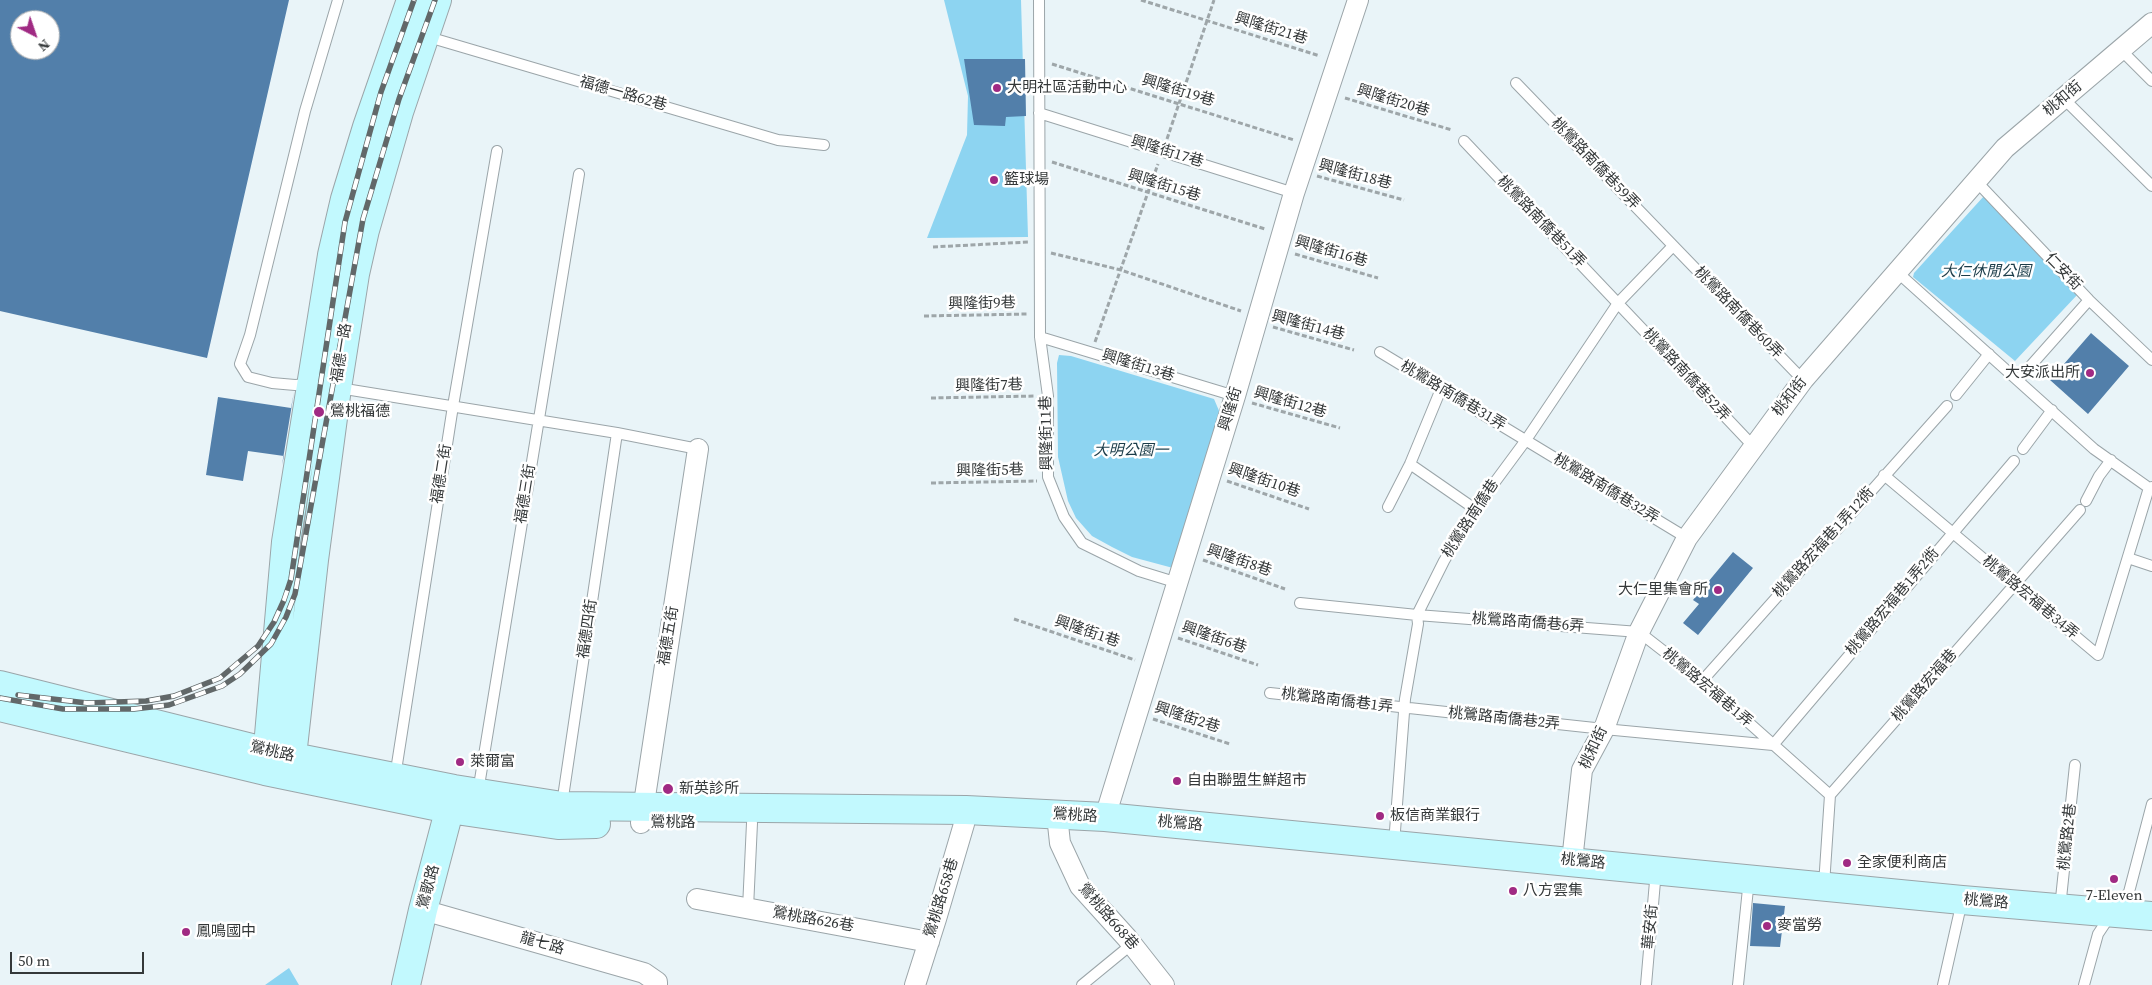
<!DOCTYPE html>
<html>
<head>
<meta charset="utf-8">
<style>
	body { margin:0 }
	#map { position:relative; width:2152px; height:985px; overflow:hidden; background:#e9f4f8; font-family:"Source Serif 4",serif }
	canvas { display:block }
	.north { position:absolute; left:10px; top:10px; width:50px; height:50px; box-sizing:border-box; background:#fff; border:1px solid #aeafb0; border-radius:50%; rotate:139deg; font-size:14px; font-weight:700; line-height:20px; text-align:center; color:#343839 }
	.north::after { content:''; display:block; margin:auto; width:18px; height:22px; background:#a02a83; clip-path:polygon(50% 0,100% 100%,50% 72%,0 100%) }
	.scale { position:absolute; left:10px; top:952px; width:134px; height:22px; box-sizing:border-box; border:2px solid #343839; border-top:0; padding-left:6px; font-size:15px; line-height:18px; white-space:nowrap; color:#343839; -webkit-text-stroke:4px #fff; paint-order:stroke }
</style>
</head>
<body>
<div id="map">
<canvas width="2152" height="985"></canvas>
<div class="north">N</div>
<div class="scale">50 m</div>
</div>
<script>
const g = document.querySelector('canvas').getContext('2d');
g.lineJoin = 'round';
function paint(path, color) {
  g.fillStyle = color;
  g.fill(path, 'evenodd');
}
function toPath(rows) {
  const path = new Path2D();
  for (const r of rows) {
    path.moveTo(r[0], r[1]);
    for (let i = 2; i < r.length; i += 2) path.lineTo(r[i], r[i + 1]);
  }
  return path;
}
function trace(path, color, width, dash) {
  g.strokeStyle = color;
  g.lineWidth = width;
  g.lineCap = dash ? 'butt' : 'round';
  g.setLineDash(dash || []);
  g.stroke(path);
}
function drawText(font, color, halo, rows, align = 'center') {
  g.font = font + ' "Source Serif 4","Noto Sans TC",serif';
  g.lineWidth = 5;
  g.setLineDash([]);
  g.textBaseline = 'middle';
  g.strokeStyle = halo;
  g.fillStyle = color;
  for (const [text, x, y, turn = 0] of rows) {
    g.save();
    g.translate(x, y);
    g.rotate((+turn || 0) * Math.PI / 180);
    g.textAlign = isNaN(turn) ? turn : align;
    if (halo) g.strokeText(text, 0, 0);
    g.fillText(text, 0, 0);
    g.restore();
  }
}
const green = toPath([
	[944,0,1021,0,1028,237,927,238,967,135,968,96],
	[1984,196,2078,294,2015,361,1913,277,1914,273],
	[1059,355,1071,356,1214,399,1220,413,1173,568,1132,557,1112,547,1092,536,1076,518,1068,501,1058,457,1057,363],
	[289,968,299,985,265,985]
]);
const building = toPath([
	[0,0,289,0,207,358,0,311],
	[20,20,50,20,50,50,20,50],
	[964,59,1025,59,1026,116,1006,117,1005,126,974,125],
	[2091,333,2129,366,2088,414,2050,380],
	[294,392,282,465,284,456,248,451,243,481,206,475,218,397,291,408],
	[1733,552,1753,568,1698,635,1683,623,1699,604,1693,600],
	[1753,903,1785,906,1780,947,1750,946]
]);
const path = toPath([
	[1141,0,1320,56],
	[1052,64,1294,140],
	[1345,98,1452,130],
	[1167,139,1214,0],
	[1052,162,1265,229],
	[1317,176,1404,200],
	[933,247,1028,242],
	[1051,253,1121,270,1241,311],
	[1295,254,1378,278],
	[924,316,1027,314],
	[1273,327,1354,350],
	[1095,342,1158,164],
	[931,398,1036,396],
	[1252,403,1340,428],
	[1227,481,1309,509],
	[931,483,1037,481],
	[1203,560,1285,589],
	[1014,619,1135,660],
	[1178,638,1258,665],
	[1153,719,1230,744]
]);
const lane = toPath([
	[1039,0,1040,337,1048,396,1048,477,1064,517,1082,543,1139,571,1178,583],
	[425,36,778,140,824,145],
	[2121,50,2152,81],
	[1516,83,1803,380],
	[2063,98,2152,186],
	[1039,113,1294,193],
	[1464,141,1754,447],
	[1976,181,2089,300,2152,360],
	[1896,271,2094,449,2152,490],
	[1040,337,1235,396],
	[1380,352,1687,538],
	[2018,380,2089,300],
	[310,384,295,385,272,383,248,377,240,364,250,335,305,111,338,0],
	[339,388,617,433,698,449],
	[1956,395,1989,354],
	[2023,449,2052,410],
	[1410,464,1475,509],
	[1884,475,2098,655,2148,491,2152,487],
	[2086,501,2099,476,2111,460],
	[1388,507,1410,464,1441,389],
	[2128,558,2152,566],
	[1300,603,1417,615,1639,632,1702,681,1830,795],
	[1702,681,1947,406],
	[1270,693,1604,729,1773,745,2014,461],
	[395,777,453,406,497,151],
	[478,792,579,174],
	[562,804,617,433],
	[1394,844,1405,699,1418,624,1417,615,1444,561,1475,509,1526,440,1618,303,1673,246],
	[1824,885,1830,795,2080,510],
	[748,908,752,823],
	[2060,908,2075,765],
	[1082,985,1132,944],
	[1646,985,1656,870],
	[1738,985,1749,879],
	[1943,985,1962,901],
	[2084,985,2098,934,2112,913,2129,892,2152,804]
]);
const street = toPath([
	[1057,815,1060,843,1080,886,1127,938,1164,985],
	[1105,817,1235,396,1294,193,1358,0],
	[641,823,698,449],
	[1572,861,1582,770,1604,729,1639,632,1687,538,1803,380,2005,148,2152,23],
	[697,899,929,942],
	[423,910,644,973,657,982,657,985],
	[915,985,936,919,964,824,966,810]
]);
const secondary = toPath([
	[0,685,268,752,454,789,562,806,966,810,1105,817,1962,900,2152,916],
	[0,707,265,771,449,809,558,825,596,824],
	[266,769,286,542,332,255,345,199,367,127,411,0],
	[290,774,314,560,337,388,355,274,365,230,399,112,437,0],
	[406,985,423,910,454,792]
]);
const rail = toPath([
	[18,695,87,703,146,701,174,696,220,678,258,646,274,622,284,600,291,579,345,222,381,92,414,0],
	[0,698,63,709,134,709,169,705,222,686,240,674,271,644,286,617,295,594,363,219,399,99,435,0]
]);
const markers = [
	[997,88,5,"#a02a83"],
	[994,180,5,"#a02a83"],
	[2090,373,5,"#a02a83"],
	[319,412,6,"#a02a83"],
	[1718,590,5,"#a02a83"],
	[460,762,5,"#a02a83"],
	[1177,781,5,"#a02a83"],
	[668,789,6,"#a02a83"],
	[1380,816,5,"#a02a83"],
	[1847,863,5,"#a02a83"],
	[2114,879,5,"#a02a83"],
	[1513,891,5,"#a02a83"],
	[1767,926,5,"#a02a83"],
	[186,932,5,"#a02a83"]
];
const streetNames = [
	["興隆街21巷",1271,29,17],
	["興隆街19巷",1178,91,17],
	["福德一路62巷",623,94,16],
	["桃和街",2063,99,-40],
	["興隆街20巷",1393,101,17],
	["興隆街17巷",1167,152,17],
	["桃鶯路南僑巷59弄",1595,164,46],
	["興隆街18巷",1355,175,15],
	["興隆街15巷",1164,186,17],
	["桃鶯路南僑巷51弄",1541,222,46],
	["興隆街16巷",1331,252,16],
	["仁安街",2063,272,46],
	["興隆街9巷",982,304,-1],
	["桃鶯路南僑巷60弄",1738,313,46],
	["興隆街14巷",1308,326,15],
	["福德一路",342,353,-81],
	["興隆街13巷",1138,366,17],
	["桃鶯路南僑巷52弄",1686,375,47],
	["興隆街7巷",989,386,-1],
	["桃鶯路南僑巷31弄",1453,396,31],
	["桃和街",1790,397,-52],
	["興隆街12巷",1290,403,16],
	["興隆街",1231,409,-73],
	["興隆街11巷",1047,433,-91],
	["興隆街5巷",990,471,-1],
	["福德二街",442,474,-81],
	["興隆街10巷",1264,481,19],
	["桃鶯路南僑巷32弄",1606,489,31],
	["福德三街",526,494,-81],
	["桃鶯路南僑巷",1471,519,-57],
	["桃鶯路宏福巷1弄12衖",1824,543,-48],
	["興隆街8巷",1239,561,19],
	["桃鶯路宏福巷34弄",2030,598,40],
	["桃鶯路宏福巷1弄2衖",1893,602,-50],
	["桃鶯路南僑巷6弄",1528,623,4],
	["福德四街",588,629,-82],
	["興隆街1巷",1087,632,19],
	["福德五街",669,636,-81],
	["興隆街6巷",1214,638,19],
	["桃鶯路宏福巷",1925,686,-49],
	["桃鶯路宏福巷1弄",1707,688,40],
	["桃鶯路南僑巷1弄",1337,701,7],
	["興隆街2巷",1187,718,18],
	["桃鶯路南僑巷2弄",1504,719,6],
	["桃和街",1594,748,-65],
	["鶯桃路",272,752,13],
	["鶯桃路",1075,816,4],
	["鶯桃路",673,823],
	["桃鶯路",1180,824,5],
	["桃鶯路2巷",2068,837,-84],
	["桃鶯路",1583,862,6],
	["鶯歌路",429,887,-75],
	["鶯桃路658巷",942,898,-73],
	["桃鶯路",1986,902,5],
	["鶯桃路668巷",1108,917,49],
	["鶯桃路626巷",813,920,10],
	["華安街",1651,927,-85],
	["龍七路",542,944,16]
];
const poiNames = [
	["大明社區活動中心",1007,88],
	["籃球場",1004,180],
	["大安派出所",2080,373,"right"],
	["鶯桃福德",330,412],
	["大仁里集會所",1708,590,"right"],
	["萊爾富",470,762],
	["自由聯盟生鮮超市",1187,781],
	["新英診所",679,789],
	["板信商業銀行",1390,816],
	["全家便利商店",1857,863],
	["八方雲集",1523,891],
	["7-Eleven",2114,896,"center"],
	["麥當勞",1777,926],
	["鳳鳴國中",196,932]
];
const parkNames = [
	["大仁休閒公園",1986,272],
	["大明公園一",1131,451]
];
paint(green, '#8dd4f1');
paint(building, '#527faa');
trace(lane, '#9ba5a9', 12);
trace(street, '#9ba5a9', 22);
trace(secondary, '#9ba5a9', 30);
trace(path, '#9ea6a9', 3, [5, 2.5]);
trace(lane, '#fff', 10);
trace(street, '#fff', 20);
trace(secondary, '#c2f9fe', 28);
trace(rail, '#626869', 5.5);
trace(rail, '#fff', 4, [11]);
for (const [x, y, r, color] of markers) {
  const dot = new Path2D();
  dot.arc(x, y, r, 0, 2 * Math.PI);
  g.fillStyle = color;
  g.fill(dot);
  trace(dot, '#fff', 2);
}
drawText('15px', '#343839', '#fff', streetNames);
drawText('15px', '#343839', '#fff', poiNames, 'left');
drawText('italic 15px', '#1b3c49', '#fff', parkNames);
</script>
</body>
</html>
